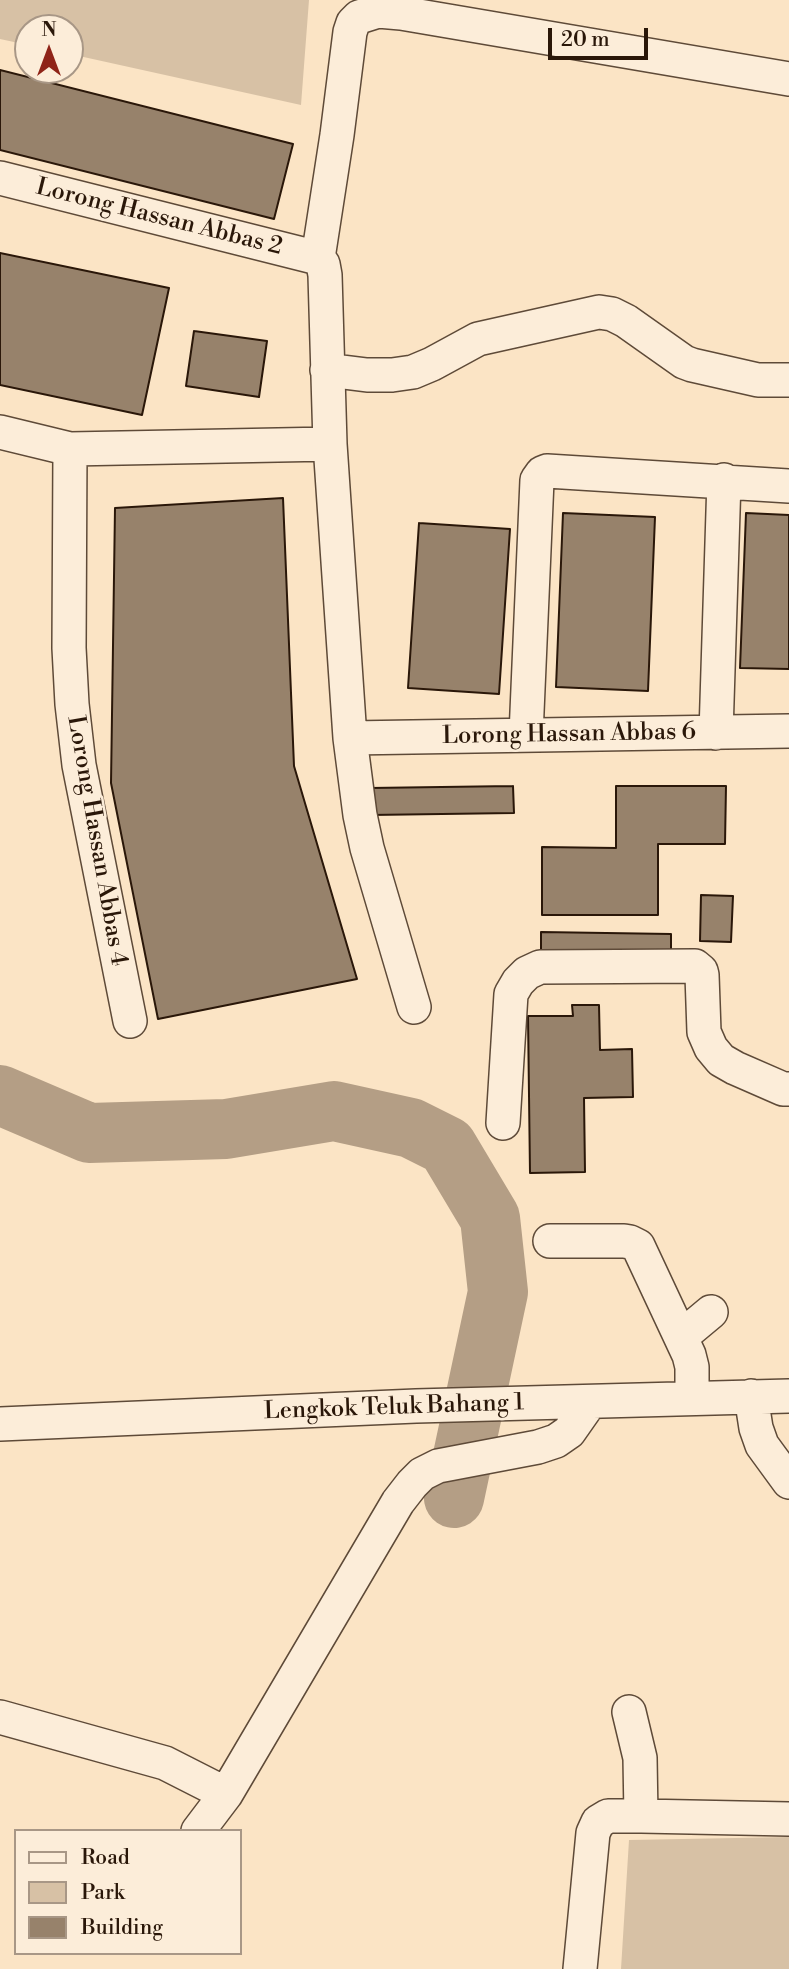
<!DOCTYPE html>
<html>
<head>
<meta charset="utf-8">
<style>
	body { margin:0 }
	#map { position:relative; width:789px; height:1969px; overflow:hidden; background:#fbe4c5; font-family:"Libre Bodoni",serif }
	canvas { display:block }
	.legend { position:absolute; left:14px; top:1829px; width:228px; height:126px; box-sizing:border-box; background:#fcedd9; border:2px solid #a89786; margin:0; padding:9px 12px; list-style:none; font-size:21px; color:#2a1709 }
	.legend li { display:flex; align-items:center; gap:14px; height:35px }
	.legend b { width:35px; border:2px solid #a89786 }
	.north { position:absolute; left:14px; top:14px; width:70px; height:70px; box-sizing:border-box; background:#fcedd9; border:2px solid #a89786; border-radius:50%; rotate:0deg; font-size:19px; font-weight:700; line-height:28px; text-align:center; color:#2a1709 }
	.north::after { content:''; display:block; margin:auto; width:24px; height:32px; background:#8f2418; clip-path:polygon(50% 0,100% 100%,50% 72%,0 100%) }
	.scale { position:absolute; left:548px; top:28px; width:100px; height:32px; box-sizing:border-box; border:4px solid #2a1709; border-top:0; padding-left:9px; font-size:21px; line-height:24px; white-space:nowrap; color:#2a1709; -webkit-text-stroke:5px #fcedd9; paint-order:stroke }
</style>
</head>
<body>
<div id="map">
<canvas width="789" height="1969"></canvas>
<ul class="legend">
<li><b style="height:9px;background:#fcedd9"></b>Road</li>
<li><b style="height:19px;background:#d7c1a5"></b>Park</li>
<li><b style="height:19px;background:#97826b"></b>Building</li>
</ul>
<div class="north">N</div>
<div class="scale">20 m</div>
</div>
<script>
const g = document.querySelector('canvas').getContext('2d');
g.lineJoin = 'round';
function paint(path, color) {
  g.fillStyle = color;
  g.fill(path, 'evenodd');
}
function toPath(rows) {
  const path = new Path2D();
  for (const r of rows) {
    path.moveTo(r[0], r[1]);
    for (let i = 2; i < r.length; i += 2) path.lineTo(r[i], r[i + 1]);
  }
  return path;
}
function trace(path, color, width, dash) {
  g.strokeStyle = color;
  g.lineWidth = width;
  g.lineCap = dash ? 'butt' : 'round';
  g.setLineDash(dash || []);
  g.stroke(path);
}
function drawText(font, color, halo, rows, align = 'center') {
  g.font = font + ' "Libre Bodoni",serif';
  g.lineWidth = 5;
  g.setLineDash([]);
  g.textBaseline = 'middle';
  g.strokeStyle = halo;
  g.fillStyle = color;
  for (const [text, x, y, turn = 0] of rows) {
    g.save();
    g.translate(x, y);
    g.rotate((+turn || 0) * Math.PI / 180);
    g.textAlign = isNaN(turn) ? turn : align;
    if (halo) g.strokeText(text, 0, 0);
    g.fillText(text, 0, 0);
    g.restore();
  }
}
const green = toPath([
	[0,0,309,0,301,105,70,54,70,28,28,28,28,45,0,39],
	[789,1837,789,1969,621,1969,629,1840]
]);
const river = toPath([
	[0,1095,89,1133,226,1129,334,1111,411,1128,447,1146,490,1218,498,1292,454,1498]
]);
const building = toPath([
	[0,70,293,144,274,219,0,150,0,70],
	[0,253,169,288,142,415,0,385,0,253],
	[194,331,267,341,259,397,186,386,194,331],
	[283,498,294,766,357,979,158,1019,111,783,115,508,283,498],
	[563,513,655,517,648,691,556,687,563,513],
	[746,513,789,515,789,669,740,668,746,513],
	[419,523,510,529,499,694,408,688,419,523],
	[513,786,514,813,370,815,370,788,513,786],
	[616,786,726,786,725,844,658,844,658,915,542,915,542,847,616,848,616,786],
	[701,895,733,896,731,942,700,941,701,895],
	[541,932,671,934,671,953,541,951,541,932],
	[572,1005,599,1005,600,1050,632,1049,633,1097,584,1098,585,1172,530,1173,528,1016,573,1016,572,1005]
]);
const minor = toPath([
	[0,178,318,258],
	[327,370,367,375,392,375,413,372,432,364,478,339,599,312,612,314,626,321,684,362,692,365,758,380,789,380],
	[0,432,70,449,330,444],
	[70,449,69,648,72,704,79,765,130,1021],
	[716,733,724,480],
	[526,735,537,480,542,473,547,471,789,486],
	[350,738,789,731],
	[414,1007,367,848,360,815,350,738,330,444,325,275,323,264,318,258,337,135,350,32,353,23,359,17,378,11,401,13,789,79],
	[503,1123,511,994,518,982,527,973,540,967,695,966,701,971,702,975,704,1032,711,1048,721,1060,735,1068,783,1089,789,1089],
	[550,1241,624,1241,630,1242,638,1246,689,1355,692,1367,692,1398],
	[681,1337,711,1312],
	[751,1396,756,1428,762,1445,789,1482],
	[0,1424,416,1406,789,1396],
	[629,1712,640,1758,641,1816],
	[0,1717,165,1763,226,1794],
	[198,1831,226,1794,398,1502,412,1484,422,1474,438,1466,538,1447,556,1441,569,1432,590,1402],
	[580,1969,593,1833,598,1822,608,1816,641,1816,789,1819]
]);
const streetNames = [
	["Lorong Hassan Abbas 2",159,218,14],
	["Lorong Hassan Abbas 6",569,735,-1],
	["Lorong Hassan Abbas 4",96,841,80],
	["Lengkok Teluk Bahang 1",394,1408,-2]
];
paint(green, '#d7c1a5');
trace(river, '#b49e85', 60);
paint(building, '#97826b');
trace(building, '#2a1709', 2);
trace(minor, '#5e4a38', 36);
trace(minor, '#fcedd9', 33);
drawText('24px', '#2a1709', '#fcedd9', streetNames);
</script>
</body>
</html>
